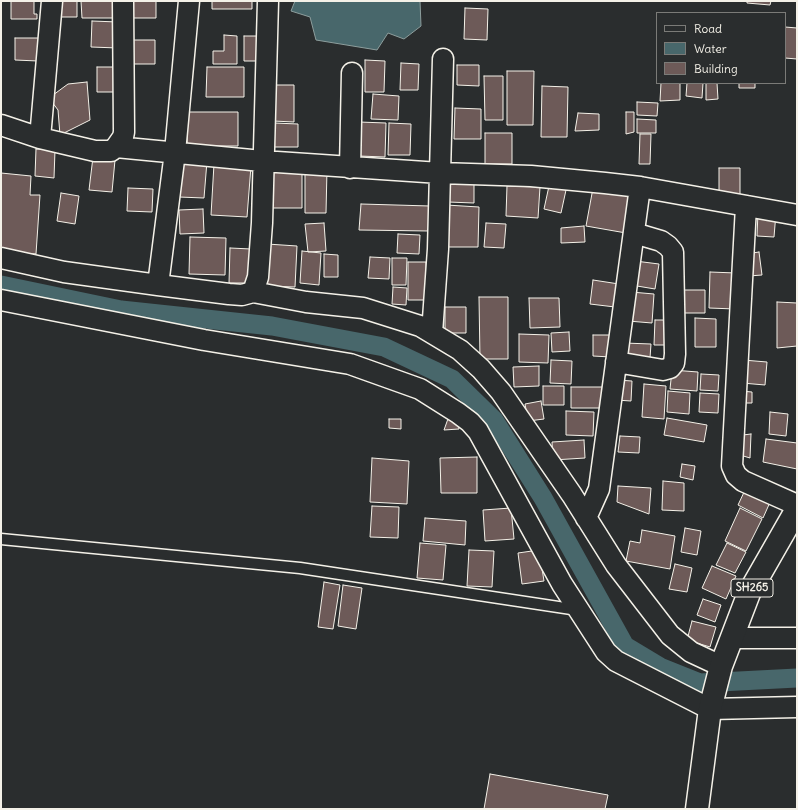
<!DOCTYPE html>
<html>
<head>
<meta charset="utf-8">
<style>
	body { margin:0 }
	#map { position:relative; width:798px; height:810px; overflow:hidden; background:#2a2d2e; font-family:Delius,sans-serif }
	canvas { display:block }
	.frame { position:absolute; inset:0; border:2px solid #f4f1e8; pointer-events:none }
	.legend { position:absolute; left:656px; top:12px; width:130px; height:72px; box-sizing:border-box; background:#2a2d2e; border:1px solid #7b7b78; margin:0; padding:5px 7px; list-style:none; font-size:12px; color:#f4f1e8 }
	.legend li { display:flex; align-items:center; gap:8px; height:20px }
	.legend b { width:20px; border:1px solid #7b7b78 }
</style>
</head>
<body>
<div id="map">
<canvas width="798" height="810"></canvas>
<div class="frame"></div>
<ul class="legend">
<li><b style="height:5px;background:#2a2d2e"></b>Road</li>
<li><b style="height:11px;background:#48676b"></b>Water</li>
<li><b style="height:11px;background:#6d5a58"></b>Building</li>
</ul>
</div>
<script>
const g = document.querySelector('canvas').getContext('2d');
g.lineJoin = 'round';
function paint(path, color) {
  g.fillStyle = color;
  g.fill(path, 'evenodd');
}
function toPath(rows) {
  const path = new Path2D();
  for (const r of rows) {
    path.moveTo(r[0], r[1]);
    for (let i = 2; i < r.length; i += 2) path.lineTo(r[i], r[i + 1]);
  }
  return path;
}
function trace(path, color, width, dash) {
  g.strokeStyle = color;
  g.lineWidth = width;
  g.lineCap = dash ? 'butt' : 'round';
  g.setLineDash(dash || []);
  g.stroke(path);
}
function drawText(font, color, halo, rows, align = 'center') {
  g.font = font + ' Delius,sans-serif';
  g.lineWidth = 4;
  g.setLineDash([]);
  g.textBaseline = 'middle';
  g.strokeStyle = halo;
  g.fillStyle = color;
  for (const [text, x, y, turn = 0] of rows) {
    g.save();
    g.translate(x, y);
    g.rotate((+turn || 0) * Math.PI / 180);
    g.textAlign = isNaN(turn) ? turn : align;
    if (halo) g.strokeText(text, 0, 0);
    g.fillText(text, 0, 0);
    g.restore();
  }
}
const water = toPath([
	[295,1,420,1,421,26,404,39,388,33,377,50,316,40,310,17,291,11,295,1]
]);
const canal = toPath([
	[1,285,121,310,272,326,384,347,452,379,494,420,543,498,625,646,660,667,700,683,797,678]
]);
const building = toPath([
	[11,1,34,1,34,14,37,14,37,19,11,19,11,1],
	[58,1,77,1,77,17,58,17,58,1],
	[81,1,116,1,116,18,82,18,81,1],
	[129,1,156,1,156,18,129,18,129,1],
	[212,1,252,1,252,9,212,9,212,1],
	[747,1,771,1,770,5,747,3,747,1],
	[465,8,488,9,487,40,464,39,465,8],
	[92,21,118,22,118,48,91,47,92,21],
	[785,27,797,28,797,59,785,58,785,27],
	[224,35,237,36,237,64,213,64,213,51,224,51,224,35],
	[244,36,261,36,261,61,244,61,244,36],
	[15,38,39,38,38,61,15,60,15,38],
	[130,40,155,40,155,64,130,64,130,40],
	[365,60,385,61,384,92,365,92,365,60],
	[401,63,419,64,418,90,400,90,401,63],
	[457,65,479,65,479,86,457,85,457,65],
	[97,67,116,67,116,92,97,92,97,67],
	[207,67,244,67,244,97,206,97,207,67],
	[507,71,534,71,533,125,507,125,507,71],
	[484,76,503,76,503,120,485,120,484,76],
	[87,82,90,120,60,135,58,110,49,98,68,84,87,82],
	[661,83,680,83,680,100,660,101,661,83],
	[687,83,703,83,702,98,686,96,687,83],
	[706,83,717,83,718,99,706,100,706,83],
	[739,83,755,83,755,88,739,88,739,83],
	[274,85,294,85,294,122,273,121,274,85],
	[542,86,568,87,567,137,541,137,542,86],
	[373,94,399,96,398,120,371,119,373,94],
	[637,102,658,103,657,116,637,115,637,102],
	[455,108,481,109,481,139,454,139,455,108],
	[188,112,238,112,238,146,187,146,188,112],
	[626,112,634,112,634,132,626,134,626,112],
	[578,113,599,114,599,130,575,131,578,113],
	[637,119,656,120,656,133,637,133,637,119],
	[359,122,386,123,385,157,359,156,359,122],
	[274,123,298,124,298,147,274,147,274,123],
	[389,123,411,124,410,155,388,155,389,123],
	[485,133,512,133,512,164,485,164,485,133],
	[640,134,651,134,650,164,639,164,640,134],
	[36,149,55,150,54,178,35,176,36,149],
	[93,157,115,160,112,192,89,190,93,157],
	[181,160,207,161,204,198,179,197,181,160],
	[214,164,251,166,247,217,211,215,214,164],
	[305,168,327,169,326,213,305,213,305,168],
	[719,168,740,168,740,198,719,197,719,168],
	[272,169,302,169,302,208,272,208,272,169],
	[1,173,31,176,30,195,40,195,36,254,1,252,1,173],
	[449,181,474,182,474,203,448,202,449,181],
	[507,186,540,187,538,218,506,216,507,186],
	[549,186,566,190,561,213,544,209,549,186],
	[128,188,153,189,152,212,127,211,128,188],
	[593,188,634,196,626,233,586,226,593,188],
	[61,193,79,196,75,224,57,221,61,193],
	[361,204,430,206,429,231,359,230,361,204],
	[446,205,479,207,478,247,444,247,446,205],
	[203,209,204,233,180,234,179,210,203,209],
	[758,212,776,213,774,237,757,236,758,212],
	[324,223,326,251,308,252,305,224,324,223],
	[486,223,506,224,504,248,484,247,486,223],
	[584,226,585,242,561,243,561,228,584,226],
	[398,234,420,235,419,254,397,253,398,234],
	[190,237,226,238,225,275,189,274,190,237],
	[267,244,297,246,295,287,265,286,267,244],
	[230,248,251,249,250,283,229,283,230,248],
	[302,251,321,253,319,285,300,283,302,251],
	[759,252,762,275,749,276,746,254,759,252],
	[324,254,338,255,338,277,324,277,324,254],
	[370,257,390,258,389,279,368,278,370,257],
	[392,258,407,258,406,285,392,285,392,258],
	[635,261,659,264,655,289,631,285,635,261],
	[408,262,426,262,427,300,408,300,408,262],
	[710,272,736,273,735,309,709,308,710,272],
	[593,280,619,284,615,307,590,304,593,280],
	[393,287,407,288,406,305,392,304,393,287],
	[682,290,705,290,705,313,682,313,682,290],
	[631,292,654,294,652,323,628,321,631,292],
	[479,297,508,297,508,359,480,359,479,297],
	[529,298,559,298,560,327,530,328,529,298],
	[777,302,797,303,797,346,777,348,777,302],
	[445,307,466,307,466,333,445,333,445,307],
	[695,318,716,319,716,347,695,347,695,318],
	[655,320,672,320,671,345,654,345,655,320],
	[569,332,570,351,552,352,551,333,569,332],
	[519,334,549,335,548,363,519,362,519,334],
	[593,335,611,335,611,357,593,356,593,335],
	[624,343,651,344,650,358,623,357,624,343],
	[551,360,572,361,571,384,550,383,551,360],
	[743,360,767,362,765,385,742,383,743,360],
	[539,366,539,386,514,387,513,367,539,366],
	[672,370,698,372,697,391,670,389,672,370],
	[701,374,719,375,718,391,700,390,701,374],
	[617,380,632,381,631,401,616,400,617,380],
	[644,384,666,386,664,419,642,417,644,384],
	[543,386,564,386,564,405,543,405,543,386],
	[571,387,603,387,603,408,571,408,571,387],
	[668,391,690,393,689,414,667,412,668,391],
	[741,391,752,392,752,403,741,403,741,391],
	[700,393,719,394,718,413,699,412,700,393],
	[541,401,544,419,528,421,525,404,541,401],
	[566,411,594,412,593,436,566,435,566,411],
	[770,412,788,414,786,436,769,434,770,412],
	[449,416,458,419,459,429,444,430,449,416],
	[667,418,707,425,704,442,664,435,667,418],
	[389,419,401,419,401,429,389,428,389,419],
	[751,434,750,458,740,455,743,435,751,434],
	[620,436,640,437,639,453,618,452,620,436],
	[766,439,797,443,797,469,763,462,766,439],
	[584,440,585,458,553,460,552,442,584,440],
	[477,457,477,493,441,493,440,458,477,457],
	[372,458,409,461,407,504,370,502,372,458],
	[682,464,695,466,693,480,680,477,682,464],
	[663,481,684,483,684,511,662,510,663,481],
	[618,486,651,488,649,514,617,502,618,486],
	[746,488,771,500,763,518,738,505,746,488],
	[372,506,399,507,398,538,370,537,372,506],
	[511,508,514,539,485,541,483,510,511,508],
	[740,508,762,519,746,551,725,541,740,508],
	[425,518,466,521,465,545,423,541,425,518],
	[685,528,701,531,697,555,681,552,685,528],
	[642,530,675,536,670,569,626,561,630,541,640,543,642,530],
	[420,543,446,545,443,580,417,578,420,543],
	[727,543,746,552,735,573,716,565,727,543],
	[469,550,494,551,492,587,467,586,469,550],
	[539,550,544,581,522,584,518,553,539,550],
	[675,564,692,568,687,592,669,589,675,564],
	[712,566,736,576,726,599,702,588,712,566],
	[324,582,340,585,333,629,318,627,324,582],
	[343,585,362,588,356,629,338,626,343,585],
	[703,599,721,605,715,622,697,615,703,599],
	[692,621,716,627,710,647,687,640,692,621],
	[490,774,608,795,605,809,484,809,490,774]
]);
const lane = toPath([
	[1,539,300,568,578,610]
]);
const street = toPath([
	[1,125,40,138,95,151,111,151,116,147,123,137,124,132,123,1],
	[40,138,52,1],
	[116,147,262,161,440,173,531,176,605,183,640,187,797,215],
	[350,168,352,73],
	[746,206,732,466,736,475,743,481,797,505],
	[1,258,64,272,158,285,229,294,242,295,253,292,306,302,363,308,420,326,460,350,481,369,501,392,572,495,616,565,670,635,691,652,721,666],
	[158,285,175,152,189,1],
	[253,292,258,277,262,223,268,1],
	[1,300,204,340,350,364,420,389,458,413,470,422,478,431,562,584,606,652,616,661,710,709,797,707],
	[432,333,438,249,443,59],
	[616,362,663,370,670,368,674,363,675,354,673,252,668,246,661,241,634,233],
	[586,518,599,489,640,187],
	[732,638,797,638]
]);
const primary = toPath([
	[697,809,710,709,721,666,749,593,797,509]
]);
const shields = [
	[752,588,42]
];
const shieldNames = [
	["SH265",752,588]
];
paint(water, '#48676b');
trace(water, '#8d9e9d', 1);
trace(canal, '#48676b', 19);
paint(building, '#6d5a58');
trace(building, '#f4f1e8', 1);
trace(lane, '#f4f1e8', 13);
trace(street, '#f4f1e8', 23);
trace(primary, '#f4f1e8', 25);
trace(lane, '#2a2d2e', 10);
trace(street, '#2a2d2e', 20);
trace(primary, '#2a2d2e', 22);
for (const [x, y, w] of shields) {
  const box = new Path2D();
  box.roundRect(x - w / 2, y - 9, w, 18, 3);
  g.fillStyle = '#2a2d2e';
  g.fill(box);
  trace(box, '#f4f1e8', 1);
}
drawText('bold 11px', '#f4f1e8', null, shieldNames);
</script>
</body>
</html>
